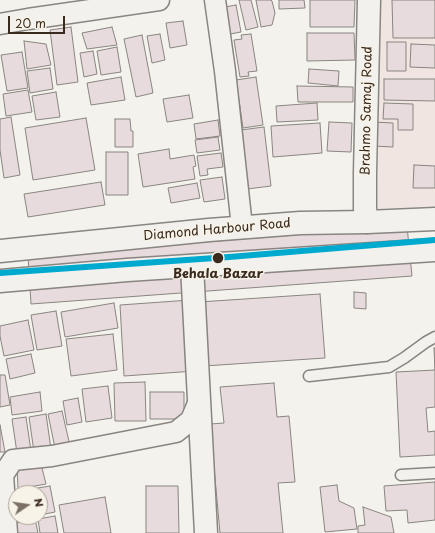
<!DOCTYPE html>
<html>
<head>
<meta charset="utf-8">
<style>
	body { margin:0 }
	#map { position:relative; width:435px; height:533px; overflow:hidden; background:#f4f2ec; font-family:"Playpen Sans",sans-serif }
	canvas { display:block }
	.north { position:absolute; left:8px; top:485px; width:40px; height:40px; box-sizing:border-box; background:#f7f3e8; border:1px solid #aca397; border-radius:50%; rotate:77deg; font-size:11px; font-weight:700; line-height:16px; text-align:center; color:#3b2a1e }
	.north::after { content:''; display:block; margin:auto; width:14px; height:18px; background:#7c7066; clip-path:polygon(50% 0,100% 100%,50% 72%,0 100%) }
	.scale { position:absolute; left:8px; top:16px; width:57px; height:18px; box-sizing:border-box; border:2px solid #3b2a1e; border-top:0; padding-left:5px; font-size:12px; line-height:14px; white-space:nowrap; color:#3b2a1e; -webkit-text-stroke:3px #f7f3e8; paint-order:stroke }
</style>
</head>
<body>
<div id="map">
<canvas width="435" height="533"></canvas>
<div class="north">N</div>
<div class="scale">20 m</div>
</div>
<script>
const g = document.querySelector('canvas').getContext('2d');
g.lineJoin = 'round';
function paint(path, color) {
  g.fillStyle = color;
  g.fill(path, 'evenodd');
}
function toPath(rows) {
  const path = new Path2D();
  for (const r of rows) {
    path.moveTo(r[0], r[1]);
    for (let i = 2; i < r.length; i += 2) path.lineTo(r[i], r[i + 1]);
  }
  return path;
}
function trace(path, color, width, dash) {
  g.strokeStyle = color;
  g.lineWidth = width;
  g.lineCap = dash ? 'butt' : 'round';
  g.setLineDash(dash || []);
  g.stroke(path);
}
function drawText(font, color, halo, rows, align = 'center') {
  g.font = font + ' "Playpen Sans",sans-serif';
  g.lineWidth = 3;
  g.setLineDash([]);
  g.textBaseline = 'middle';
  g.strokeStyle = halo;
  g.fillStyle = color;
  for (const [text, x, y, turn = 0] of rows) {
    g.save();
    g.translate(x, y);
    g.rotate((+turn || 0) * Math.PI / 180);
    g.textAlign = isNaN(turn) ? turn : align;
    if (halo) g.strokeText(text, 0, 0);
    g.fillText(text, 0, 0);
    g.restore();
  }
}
const built = toPath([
	[379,0,435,0,435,206,378,209]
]);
const building = toPath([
	[239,0,251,0,258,27,246,30,239,0],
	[256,0,271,0,272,1,275,13,272,25,261,27,256,0],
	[279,0,304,0,305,8,279,9,279,0],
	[310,0,355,0,354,27,310,27,310,0],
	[392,0,435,0,435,38,393,38,392,0],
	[236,5,241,32,230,34,225,7,236,5],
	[183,21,187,45,170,48,166,23,183,21],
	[71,27,78,82,57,85,50,30,71,27],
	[112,27,117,45,87,49,82,33,112,27],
	[307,33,354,33,355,60,307,61,307,33],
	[160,34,165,60,152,63,147,36,160,34],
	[251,34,257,71,248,72,249,76,240,77,234,40,242,39,241,35,251,34],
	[142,35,153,93,136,97,124,39,142,35],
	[24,41,46,44,51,65,27,69,24,41],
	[387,42,406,42,406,71,387,71,387,42],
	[411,44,435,45,435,68,410,67,411,44],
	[117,47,121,72,101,75,97,51,117,47],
	[93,51,97,74,84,77,80,53,93,51],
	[22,52,28,88,7,91,1,55,22,52],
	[50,68,53,89,30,93,27,71,50,68],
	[309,69,339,71,338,86,308,83,309,69],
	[121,77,125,100,91,105,87,83,121,77],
	[256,77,263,125,243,128,236,80,256,77],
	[384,79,435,79,435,101,384,100,384,79],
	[297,86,353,87,353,102,298,102,297,86],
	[28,90,32,112,6,116,3,94,28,90],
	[56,92,60,117,36,120,32,96,56,92],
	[189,95,193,118,167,122,163,99,189,95],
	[317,103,318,120,277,122,276,106,317,103],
	[384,103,413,104,413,130,398,130,398,119,383,119,384,103],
	[11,117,20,175,4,178,0,150,0,119,11,117],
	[86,118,95,170,33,180,25,128,86,118],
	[115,119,130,119,131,131,133,131,133,147,115,147,115,119],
	[218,120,220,136,196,139,194,124,218,120],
	[329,122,352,123,351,152,327,151,329,122],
	[374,122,393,123,393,147,373,146,374,122],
	[320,123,322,153,273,157,271,126,320,123],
	[264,127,271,186,247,189,241,130,264,127],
	[218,137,220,150,197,153,195,140,218,137],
	[169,149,170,159,194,155,196,166,193,167,195,179,143,187,138,154,169,149],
	[106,152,128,152,128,195,106,195,106,152],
	[221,153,223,167,207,169,208,175,200,176,197,156,221,153],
	[414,165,435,166,435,188,413,188,414,165],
	[222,177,225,199,204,202,200,180,222,177],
	[101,182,105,205,28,217,24,194,101,182],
	[197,183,200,198,171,203,168,188,197,183],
	[407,226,412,276,31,304,28,256,407,226],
	[354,292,366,293,366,309,354,308,354,292],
	[320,294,325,358,204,366,199,302,320,294],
	[190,300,195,371,124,376,120,305,190,300],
	[114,303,118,328,65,337,61,312,114,303],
	[56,311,62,346,37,350,31,315,56,311],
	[28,320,34,350,4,356,0,336,0,326,28,320],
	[113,334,117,370,71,376,66,339,113,334],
	[434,348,435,348,435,407,426,408,428,432,435,431,435,455,400,457,396,372,435,370,434,348],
	[31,354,35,373,10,379,6,359,31,354],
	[0,375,5,375,10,405,0,407,0,375],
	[145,382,146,421,115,421,114,383,145,382],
	[274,383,277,417,289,416,295,482,278,483,283,533,220,533,210,424,224,423,220,387,274,383],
	[108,386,112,418,86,422,82,389,108,386],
	[40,392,42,411,12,415,10,397,40,392],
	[150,392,184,392,184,419,150,419,150,392],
	[78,398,82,422,67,425,63,401,78,398],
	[62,411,71,450,56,453,48,414,62,411],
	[46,414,51,449,34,452,29,417,46,414],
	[26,417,31,451,17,453,12,419,26,417],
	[0,425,5,452,0,452,0,425],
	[40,460,46,484,18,489,17,463,40,460],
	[435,482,435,520,408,523,407,510,386,511,384,486,435,482],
	[337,485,339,501,354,508,357,529,325,532,320,487,337,485],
	[50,486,55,512,40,515,40,493,33,493,32,489,50,486],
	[146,486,178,486,179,533,146,533,146,486],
	[105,497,111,533,64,533,59,505,105,497],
	[363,507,391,517,394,533,358,533,358,526,365,525,363,507],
	[55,516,58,533,40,533,38,519,55,516],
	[35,519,38,533,13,533,11,524,35,519]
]);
const service = toPath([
	[309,376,389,367,404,358,426,342,435,337],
	[401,475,435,473]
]);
const minor = toPath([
	[215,0,225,71,242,227],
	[0,24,28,19,159,0],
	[7,533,3,475,13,460,52,456,176,432,191,420,199,401]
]);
const tertiary = toPath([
	[367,222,365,209,365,173,369,0],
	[192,266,206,533]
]);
const trunk = toPath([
	[0,251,209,230,300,223,367,222,435,219],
	[0,281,127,270,435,250]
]);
const metro1 = toPath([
	[0,273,229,257,435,240]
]);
const markers = [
	[218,258,6,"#3b2a1e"]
];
const streetNames = [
	["Brahmo Samaj Road",367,111,-89],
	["Diamond Harbour Road",217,230,-5]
];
const stopNames = [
	["Behala Bazar",218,274]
];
paint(built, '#f0e5e1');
paint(building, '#e7dbdd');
trace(building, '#898580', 1);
trace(service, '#898580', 13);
trace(minor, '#898580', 23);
trace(tertiary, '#898580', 25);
trace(trunk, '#898580', 25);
trace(service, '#f2f1ed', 10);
trace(minor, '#f2f1ed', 20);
trace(tertiary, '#f2f1ed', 22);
trace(trunk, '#f2f1ed', 22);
trace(metro1, '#00a9ce', 6);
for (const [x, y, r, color] of markers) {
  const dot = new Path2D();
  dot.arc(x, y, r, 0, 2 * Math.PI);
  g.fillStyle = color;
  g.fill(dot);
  trace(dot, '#f7f3e8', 1.5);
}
drawText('13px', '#3b2a1e', '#f7f3e8', streetNames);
drawText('bold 13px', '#3b2a1e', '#f7f3e8', stopNames);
</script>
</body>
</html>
